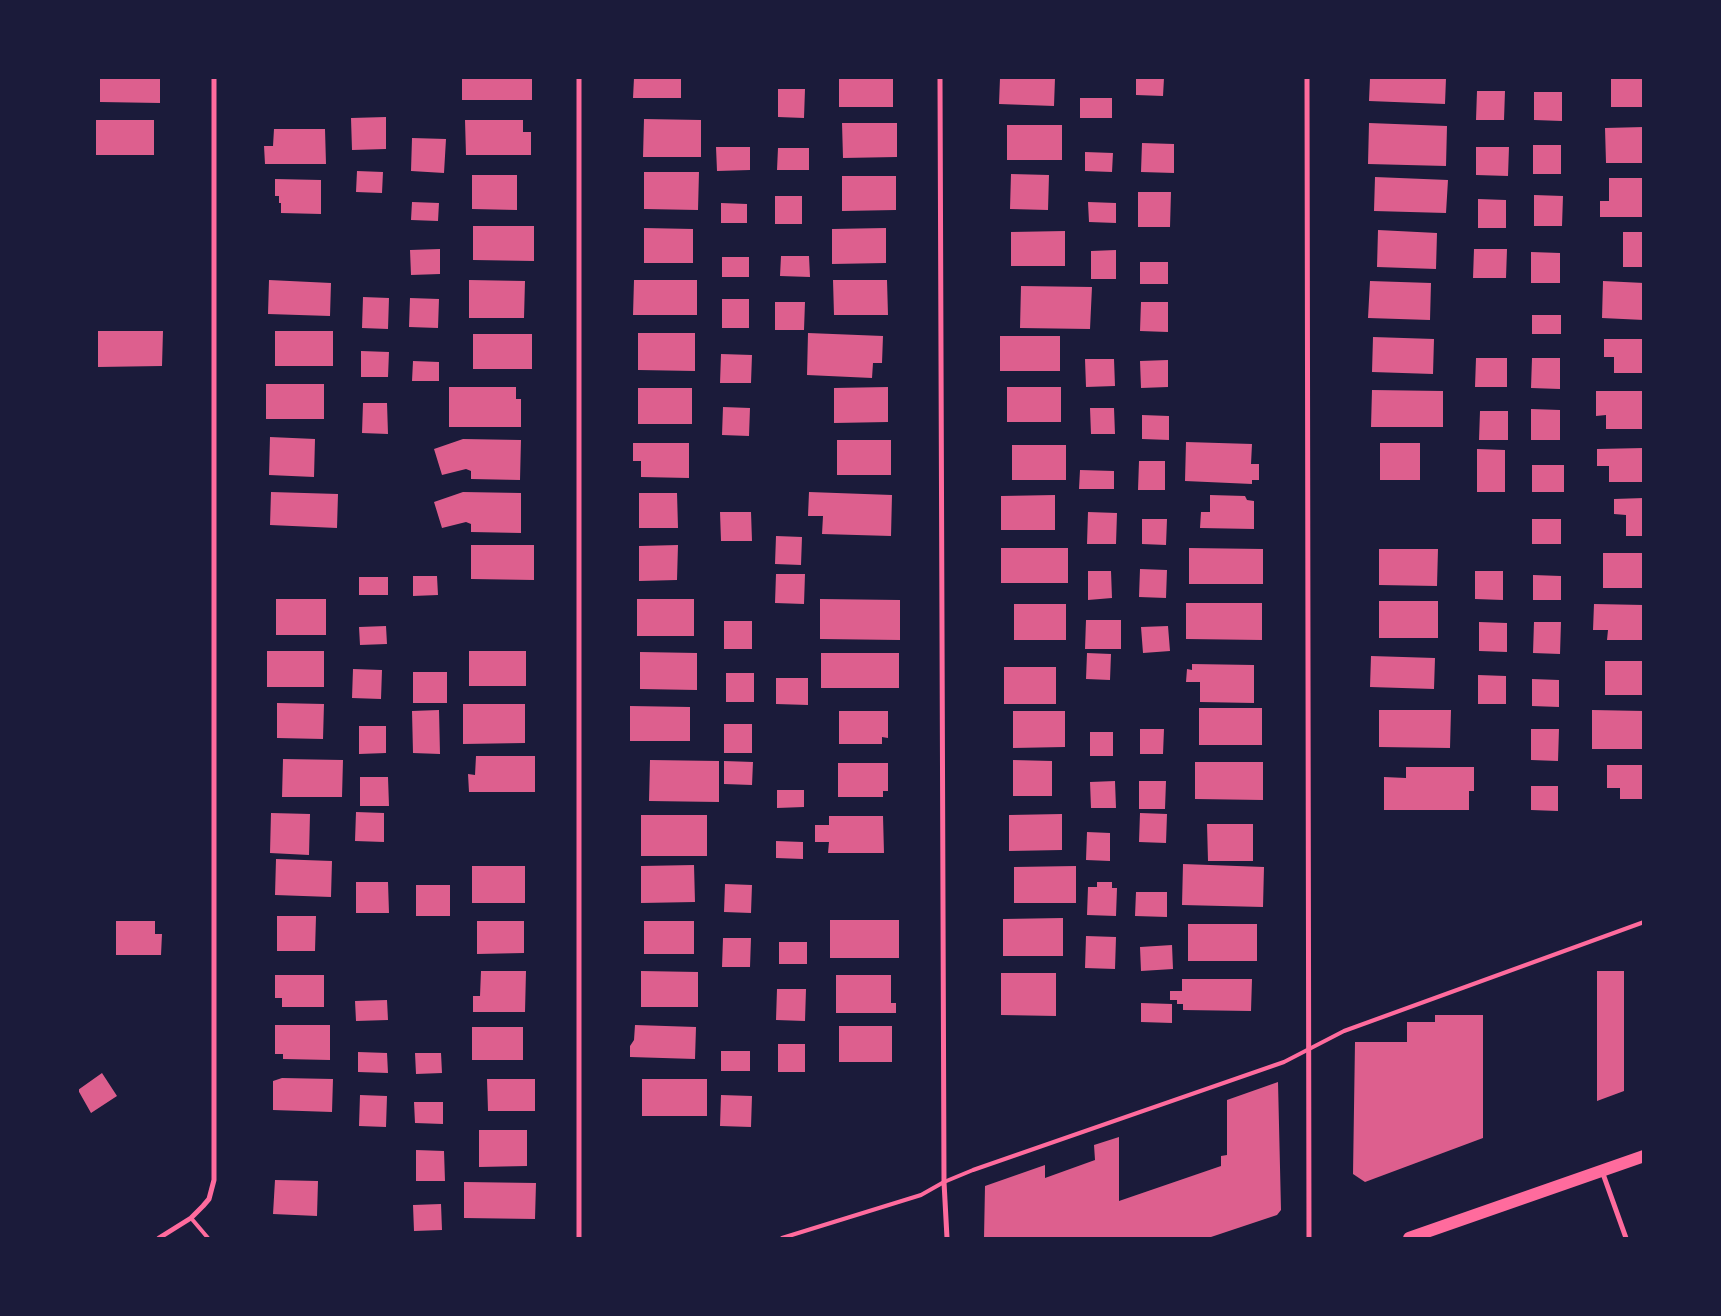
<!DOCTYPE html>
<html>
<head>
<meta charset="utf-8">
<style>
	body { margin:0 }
	#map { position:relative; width:1721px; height:1316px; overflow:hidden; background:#1b1b3a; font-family:Manrope,sans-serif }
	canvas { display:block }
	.frame { position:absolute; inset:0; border:79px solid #1b1b3a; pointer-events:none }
</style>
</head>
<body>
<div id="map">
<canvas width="1721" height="1316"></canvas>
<div class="frame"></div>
</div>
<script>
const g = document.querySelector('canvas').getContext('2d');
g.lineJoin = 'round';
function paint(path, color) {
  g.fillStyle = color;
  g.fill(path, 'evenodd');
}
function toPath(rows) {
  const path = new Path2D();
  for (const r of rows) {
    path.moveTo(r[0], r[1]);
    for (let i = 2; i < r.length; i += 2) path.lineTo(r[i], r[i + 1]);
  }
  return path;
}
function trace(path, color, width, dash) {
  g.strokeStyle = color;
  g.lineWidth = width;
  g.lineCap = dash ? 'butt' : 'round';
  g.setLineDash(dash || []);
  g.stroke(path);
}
const building = toPath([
	[100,78,160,78,160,103,100,102],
	[462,78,532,78,532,100,462,100],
	[634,78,681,78,681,98,633,98],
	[839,78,893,78,893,107,839,107],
	[1000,78,1055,78,1054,106,999,104],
	[1136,78,1164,78,1163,96,1136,95],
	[1370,78,1446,78,1445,104,1369,101],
	[1611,78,1644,78,1644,107,1611,107],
	[778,89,805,89,804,118,778,117],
	[1477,91,1505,91,1504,120,1476,120],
	[1534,92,1562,92,1562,121,1534,120],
	[1080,98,1112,98,1112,118,1080,118],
	[386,117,386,149,352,150,351,118],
	[644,119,701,120,701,157,643,157],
	[96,120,154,120,154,155,96,155],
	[465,120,523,120,523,132,531,132,531,155,466,155],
	[842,123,897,123,897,157,843,158],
	[1369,123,1447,126,1446,166,1368,164],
	[1007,125,1062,125,1062,160,1007,160],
	[1644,127,1644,163,1606,163,1605,128],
	[274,129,325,129,326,164,265,164,264,146,273,146],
	[412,138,446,139,444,173,411,171],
	[1142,143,1174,144,1174,173,1141,172],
	[1533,145,1561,145,1561,174,1533,174],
	[716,147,750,147,750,170,717,171],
	[1476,147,1509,147,1508,176,1476,175],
	[778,148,809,148,809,170,777,170],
	[1085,152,1113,153,1112,172,1085,171],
	[357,171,383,172,382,193,356,192],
	[644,172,699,172,698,210,644,209],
	[1011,174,1049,175,1048,210,1010,209],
	[472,175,517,175,517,210,472,209],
	[842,176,896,176,896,210,842,211],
	[1375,177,1448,180,1446,213,1374,211],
	[1609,178,1644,178,1644,217,1600,217,1600,201,1609,201],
	[275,179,321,180,321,214,281,213,281,203,279,203,279,196,275,196],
	[1138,192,1171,192,1170,227,1138,227],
	[1534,195,1563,196,1562,226,1534,226],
	[775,196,802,196,802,224,775,224],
	[1478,199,1506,200,1506,228,1478,228],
	[412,202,439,203,438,221,411,220],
	[1088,202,1116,203,1116,223,1089,222],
	[721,203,747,204,747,223,721,223],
	[473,226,534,226,534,261,473,260],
	[644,228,693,229,693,263,644,263],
	[886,228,886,263,832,264,832,229],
	[1378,230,1437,233,1436,269,1377,267],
	[1065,231,1065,266,1011,266,1011,232],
	[1623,232,1644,232,1644,267,1623,267],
	[440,249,440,274,411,275,410,250],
	[1474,249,1507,249,1506,278,1473,278],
	[1116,250,1116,279,1091,279,1091,251],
	[1531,252,1560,253,1560,283,1531,283],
	[781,256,809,256,810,277,780,276],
	[722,257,749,257,749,277,722,277],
	[1140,262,1168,262,1168,284,1140,284],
	[269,280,331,283,330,316,268,314],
	[469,280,525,281,524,318,469,318],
	[634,280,697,280,697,315,633,315],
	[833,280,887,280,888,315,834,315],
	[1370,281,1431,283,1430,320,1368,318],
	[1603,281,1644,283,1644,320,1602,318],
	[1021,286,1092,287,1090,329,1020,328],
	[363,297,389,298,388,329,362,328],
	[410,298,439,299,438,328,409,327],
	[722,299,749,299,749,328,722,328],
	[775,302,805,302,804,330,775,330],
	[1141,302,1168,302,1168,332,1140,331],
	[1532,315,1561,315,1561,334,1532,334],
	[98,331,163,331,162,366,98,367],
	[275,331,333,331,333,366,275,366],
	[638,333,695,333,695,371,638,370],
	[808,333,883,336,882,363,873,363,872,378,807,375],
	[473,334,532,334,532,369,473,369],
	[1000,336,1060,336,1060,371,1000,371],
	[1373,337,1434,339,1433,374,1372,372],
	[1604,339,1644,339,1644,373,1614,373,1614,357,1604,357],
	[361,351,389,352,388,377,361,377],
	[721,354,752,355,751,383,720,383],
	[1476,358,1507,358,1507,387,1475,387],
	[1532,358,1560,358,1560,389,1531,388],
	[1085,359,1114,359,1115,386,1086,387],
	[1168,360,1168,387,1141,388,1140,361],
	[413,361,439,362,439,381,412,381],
	[266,384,324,384,324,419,266,419],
	[449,387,516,387,516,399,521,399,521,427,449,427],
	[888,387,888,422,834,423,834,388],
	[1007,387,1061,387,1061,422,1007,422],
	[638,388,692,388,692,424,638,424],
	[1372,390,1443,391,1443,427,1371,427],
	[1596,391,1644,391,1644,429,1606,429,1606,415,1596,416],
	[363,403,387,403,388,434,362,433],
	[723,407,750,408,749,436,722,435],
	[1090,408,1114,408,1115,434,1091,434],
	[1531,409,1560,410,1560,440,1531,440],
	[1480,411,1508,411,1508,440,1479,440],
	[1142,415,1169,416,1169,440,1142,439],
	[270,437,315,439,314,477,269,475],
	[463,439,521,440,520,480,471,479,471,471,466,469,442,475,434,449],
	[837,440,891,440,891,475,837,475],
	[1186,442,1252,444,1251,464,1259,464,1259,480,1252,480,1252,484,1185,481],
	[633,443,689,443,689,478,641,477,641,461,633,461],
	[1380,443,1420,443,1420,480,1380,480],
	[1012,445,1066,445,1066,480,1012,480],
	[1644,448,1644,482,1609,482,1609,466,1597,466,1597,449],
	[1477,449,1505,450,1505,492,1477,492],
	[1139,461,1165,461,1165,490,1138,490],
	[1532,465,1564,465,1564,492,1532,492],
	[1080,470,1114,471,1114,489,1079,489],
	[271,492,338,494,337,528,270,525],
	[463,492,521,493,521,533,471,532,471,524,466,522,442,528,434,502],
	[809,492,892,495,891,536,822,534,823,516,808,516],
	[639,493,677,493,678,528,639,528],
	[1055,495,1055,530,1001,530,1001,496],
	[1210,495,1245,496,1247,500,1254,501,1254,529,1200,528,1201,512,1210,512],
	[1644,498,1644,536,1626,536,1626,515,1614,514,1614,499],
	[720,512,751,512,752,541,721,541],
	[1088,512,1117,513,1116,544,1087,544],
	[1142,519,1167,519,1166,545,1142,544],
	[1532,519,1561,519,1561,544,1532,544],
	[776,536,802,537,801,565,775,564],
	[471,545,534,545,534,580,471,579],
	[678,545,677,580,639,581,639,546],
	[1001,548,1068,548,1068,583,1001,583],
	[1189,548,1263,549,1263,584,1189,584],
	[1379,549,1438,549,1437,586,1379,585],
	[1603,553,1644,553,1644,588,1603,588],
	[1140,569,1167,570,1166,598,1139,597],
	[1088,571,1111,571,1112,598,1088,600],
	[1475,571,1503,571,1503,600,1475,599],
	[776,574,805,574,804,604,775,603],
	[1533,575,1561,576,1561,600,1533,600],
	[413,576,437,576,438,595,413,596],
	[359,577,388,577,388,595,359,595],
	[276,599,326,599,326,635,276,635],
	[637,599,694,599,694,636,637,636],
	[820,599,900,600,900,640,820,639],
	[1379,601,1438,601,1438,638,1379,638],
	[1186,603,1262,603,1262,640,1186,639],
	[1014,604,1066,604,1066,640,1014,640],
	[1594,604,1644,605,1644,640,1607,640,1608,630,1593,630],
	[1086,620,1121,620,1121,649,1085,649],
	[724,621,752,621,752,649,724,649],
	[1479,622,1507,623,1507,652,1479,651],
	[1534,622,1561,622,1560,654,1533,653],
	[386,626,387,644,360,645,359,627],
	[1168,626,1170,651,1143,653,1141,627],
	[267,651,324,651,324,687,267,687],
	[469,651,526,651,526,686,469,686],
	[640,652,697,653,697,690,640,689],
	[821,653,899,653,899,688,821,688],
	[1087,653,1111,654,1110,680,1086,679],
	[1371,656,1435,658,1434,689,1370,687],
	[1605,661,1644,661,1644,695,1605,695],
	[1192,664,1254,665,1254,703,1200,702,1200,682,1186,682,1187,669,1192,670],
	[1004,667,1056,667,1056,704,1004,704],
	[353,669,382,670,381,699,352,698],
	[413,672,447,672,447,703,413,703],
	[726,673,754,673,754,702,726,702],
	[1478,675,1506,676,1506,704,1478,704],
	[776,678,808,678,808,705,776,704],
	[1532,679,1559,680,1559,707,1532,706],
	[277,703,324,704,323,739,277,738],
	[463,704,525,704,525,743,463,744],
	[630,706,690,707,690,741,630,741],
	[1199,708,1262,708,1262,745,1199,745],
	[439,710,440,754,413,753,412,711],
	[1379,710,1451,710,1450,748,1379,747],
	[1592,710,1644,711,1644,749,1592,749],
	[839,711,888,711,888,738,882,737,882,744,839,744],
	[1013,711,1065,711,1065,747,1013,748],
	[724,724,752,724,752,753,724,753],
	[359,726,386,726,386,753,359,754],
	[1140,729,1164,729,1163,754,1140,754],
	[1531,729,1559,729,1558,761,1531,760],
	[1090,732,1113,732,1113,756,1090,756],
	[476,756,535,756,535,792,469,792,468,774,475,775],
	[283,759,343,760,342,797,282,797],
	[650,760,719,761,719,802,649,801],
	[1013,760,1052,761,1052,796,1013,796],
	[724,761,753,762,752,785,724,784],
	[1195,762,1263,762,1263,800,1195,799],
	[838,763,888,763,888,791,883,791,883,797,838,797],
	[1607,765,1644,765,1644,799,1620,799,1620,788,1607,788],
	[1406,767,1474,767,1474,791,1469,791,1469,810,1384,810,1384,777,1406,778],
	[360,777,388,777,389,806,360,806],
	[1115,781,1116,808,1091,808,1090,782],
	[1139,781,1166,781,1165,809,1139,809],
	[1531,786,1558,786,1558,811,1531,810],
	[777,790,804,790,804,807,777,808],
	[356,812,384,813,384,842,355,841],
	[271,813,310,814,309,855,270,853],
	[1140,813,1167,814,1166,843,1139,842],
	[1062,814,1062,850,1009,851,1009,815],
	[641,815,707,815,707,856,641,856],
	[829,816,883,816,884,853,828,853,829,842,815,842,815,825,829,825],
	[1207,824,1253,824,1253,861,1208,861],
	[1087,832,1110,833,1110,861,1086,860],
	[776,841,803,842,803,859,776,858],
	[276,859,332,861,331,897,275,895],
	[1183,864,1264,867,1263,907,1182,905],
	[694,865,695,902,641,903,641,866],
	[472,866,525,866,525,903,472,903],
	[1076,866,1076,903,1014,903,1014,867],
	[356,882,388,882,389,913,356,913],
	[1097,882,1112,882,1112,888,1117,888,1116,916,1087,915,1088,887,1097,887],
	[725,884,752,885,751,913,724,912],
	[416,885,450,885,450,916,416,916],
	[1136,892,1167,892,1167,917,1135,916],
	[277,916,316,916,315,951,277,951],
	[1063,918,1063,956,1003,956,1003,919],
	[830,920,899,920,899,958,830,958],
	[116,921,155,921,155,934,162,934,161,955,116,955],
	[477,921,524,921,524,953,477,954],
	[644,921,694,921,694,954,644,954],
	[1188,924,1257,924,1257,961,1188,961],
	[1086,936,1116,937,1115,969,1085,968],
	[723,938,751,938,750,967,722,967],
	[779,942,807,942,807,964,779,964],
	[1172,945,1173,969,1141,971,1140,947],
	[481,971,526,971,525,1012,473,1012,473,996,480,996],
	[641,971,698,972,698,1007,641,1007],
	[1597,971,1624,971,1624,1091,1597,1101],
	[1001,973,1056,973,1056,1016,1001,1015],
	[275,975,324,975,324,1007,282,1007,282,998,275,998],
	[836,975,891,975,891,1003,896,1003,896,1013,836,1013],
	[1182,979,1252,979,1251,1011,1183,1010,1183,1004,1177,1004,1177,1000,1170,1000,1170,991,1182,991],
	[777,989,806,989,805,1021,776,1020],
	[387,1000,388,1020,356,1021,355,1001],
	[1141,1003,1172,1004,1172,1023,1141,1022],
	[1435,1015,1483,1015,1483,1138,1365,1182,1353,1174,1355,1042,1407,1042,1407,1022,1435,1022],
	[275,1025,330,1025,330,1060,283,1059,283,1054,275,1054],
	[635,1025,696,1027,695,1059,630,1057,630,1046,634,1040],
	[839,1026,892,1026,892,1062,839,1062],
	[472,1027,523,1027,523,1060,472,1060],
	[778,1044,805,1044,805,1072,778,1072],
	[721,1051,750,1051,750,1071,721,1071],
	[358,1052,387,1053,388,1073,358,1072],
	[415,1053,441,1053,442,1073,416,1074],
	[102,1073,117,1096,91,1113,78,1090],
	[282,1078,333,1079,332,1112,273,1110,273,1081],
	[487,1079,535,1079,535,1111,488,1111],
	[642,1079,707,1079,707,1116,642,1116],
	[1278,1082,1281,1210,1277,1215,1208,1238,984,1238,985,1186,1045,1165,1045,1178,1095,1160,1094,1145,1119,1137,1119,1201,1221,1166,1221,1156,1227,1155,1227,1100],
	[360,1095,387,1096,386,1127,359,1126],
	[721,1095,752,1096,751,1127,720,1126],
	[414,1102,443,1102,443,1124,415,1123],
	[479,1130,527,1130,527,1166,479,1167],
	[416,1150,444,1151,445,1181,416,1181],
	[275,1180,318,1181,317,1216,273,1214],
	[464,1182,536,1183,535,1219,464,1218],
	[441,1204,442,1230,414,1231,413,1205]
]);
const service = toPath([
	[191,1218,208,1238],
	[782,1238,921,1195,944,1182,973,1170,1284,1062,1344,1031,1644,922]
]);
const minor = toPath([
	[579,78,579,1238],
	[940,78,944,1182,947,1238],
	[1307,78,1309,1238],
	[1602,1171,1626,1238],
	[159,1238,191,1218,203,1206,209,1199,214,1180,214,78]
]);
const primary = toPath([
	[1409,1238,1644,1156]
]);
paint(building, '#dd5f8e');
trace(service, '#ff6b9d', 4);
trace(minor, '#ff6b9d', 5);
trace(primary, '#ff6b9d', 12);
</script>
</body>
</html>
